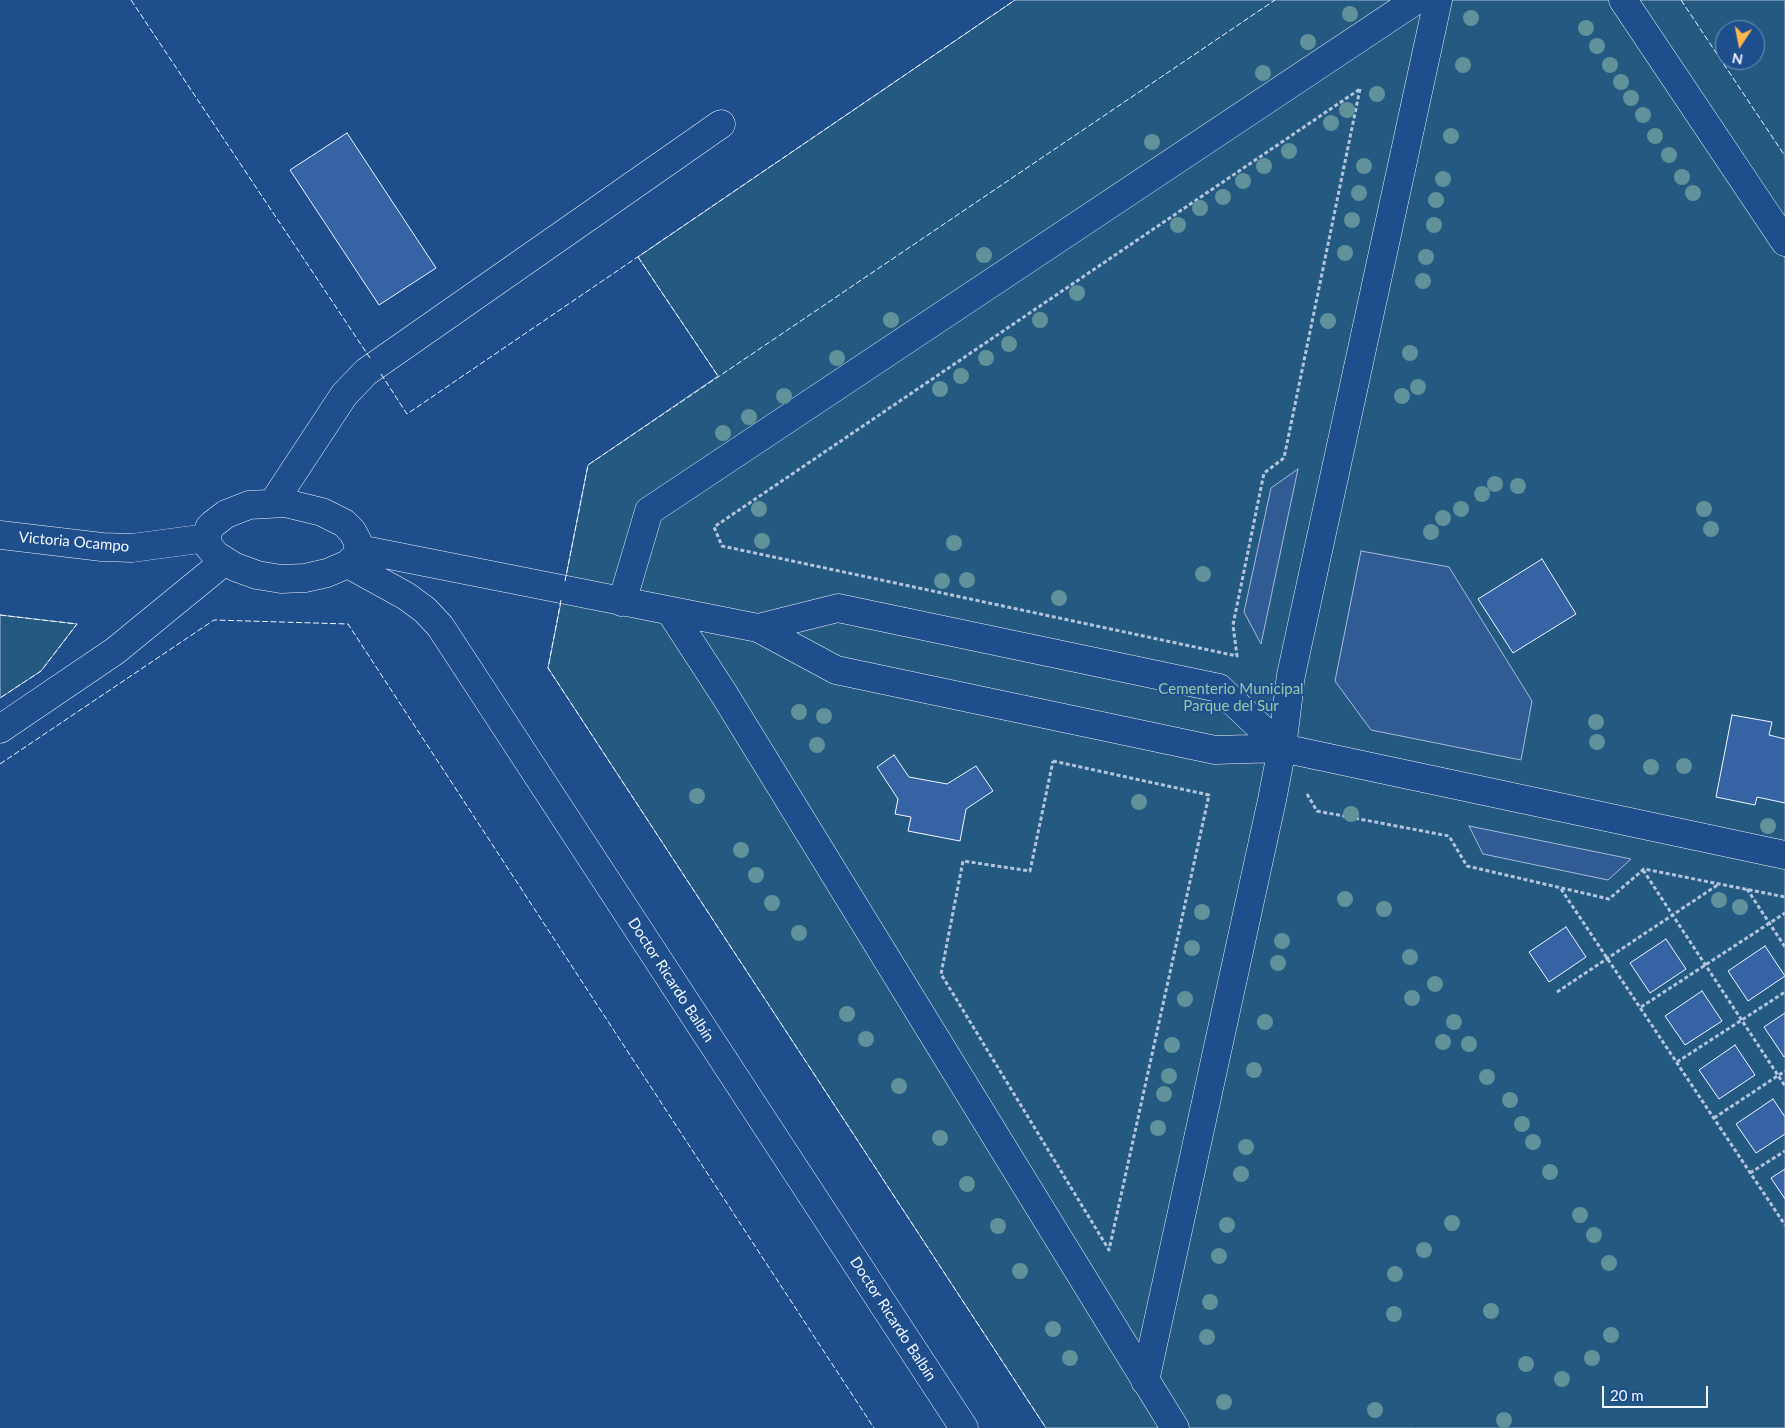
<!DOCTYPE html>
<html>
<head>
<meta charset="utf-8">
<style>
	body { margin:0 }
	#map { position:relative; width:1785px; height:1428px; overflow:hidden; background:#1f4e8c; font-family:Lato,sans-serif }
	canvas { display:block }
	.north { position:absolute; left:1715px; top:20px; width:50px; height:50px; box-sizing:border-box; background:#1f4e8c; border:1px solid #7391ba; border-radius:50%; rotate:191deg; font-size:14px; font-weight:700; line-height:20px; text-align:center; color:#f2f6ff }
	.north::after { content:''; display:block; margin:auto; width:18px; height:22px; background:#ffb74d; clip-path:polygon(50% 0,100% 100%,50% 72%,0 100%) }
	.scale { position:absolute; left:1602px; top:1386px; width:106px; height:22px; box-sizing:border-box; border:2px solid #f2f6ff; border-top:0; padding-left:6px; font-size:15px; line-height:18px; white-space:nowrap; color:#f2f6ff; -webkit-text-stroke:4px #1f4e8c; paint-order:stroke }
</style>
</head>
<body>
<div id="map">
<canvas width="1785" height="1428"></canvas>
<div class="north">N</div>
<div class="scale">20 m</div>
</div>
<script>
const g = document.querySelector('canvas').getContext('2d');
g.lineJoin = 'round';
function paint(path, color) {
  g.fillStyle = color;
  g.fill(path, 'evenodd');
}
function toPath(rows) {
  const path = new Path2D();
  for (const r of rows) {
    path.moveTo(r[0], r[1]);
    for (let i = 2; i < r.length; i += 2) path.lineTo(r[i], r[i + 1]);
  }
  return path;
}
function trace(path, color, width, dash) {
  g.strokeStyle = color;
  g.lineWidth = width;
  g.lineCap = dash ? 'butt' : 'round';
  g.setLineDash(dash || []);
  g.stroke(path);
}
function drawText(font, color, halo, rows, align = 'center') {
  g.font = font + ' Lato,sans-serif';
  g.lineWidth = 4;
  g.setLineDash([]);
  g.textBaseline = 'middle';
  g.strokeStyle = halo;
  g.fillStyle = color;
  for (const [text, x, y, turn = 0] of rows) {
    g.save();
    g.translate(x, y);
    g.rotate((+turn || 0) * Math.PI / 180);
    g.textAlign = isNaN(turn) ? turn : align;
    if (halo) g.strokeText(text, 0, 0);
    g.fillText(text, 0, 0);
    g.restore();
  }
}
const green = toPath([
	[1015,0,1785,0,1785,1428,1046,1428,548,668,588,465,718,376,638,257,1015,0],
	[1725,30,1755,30,1755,60,1725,60,1725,30],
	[0,615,77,624,41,671,0,698,0,615]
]);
const parking = toPath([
	[1298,469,1261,644,1244,612,1271,488,1298,469],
	[1361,551,1449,567,1532,701,1521,760,1371,730,1335,681,1361,551],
	[1469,826,1631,859,1608,880,1483,854,1469,826]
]);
const building = toPath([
	[347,133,436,268,379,305,290,170,347,133],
	[1542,559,1576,614,1513,653,1478,599,1542,559],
	[1732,715,1772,722,1769,735,1785,739,1785,803,1757,797,1755,805,1716,797,1732,715],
	[894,755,909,777,947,784,976,766,993,791,966,809,960,841,908,831,911,817,895,814,898,799,877,767,894,755],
	[1566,927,1586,957,1549,982,1529,952,1566,927],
	[1666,939,1686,969,1650,993,1630,963,1666,939],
	[1765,946,1785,976,1748,1001,1728,971,1765,946],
	[1702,991,1722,1021,1685,1045,1665,1016,1702,991],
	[1785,1013,1785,1056,1784,1057,1764,1027,1785,1013],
	[1735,1045,1755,1075,1719,1099,1699,1070,1735,1045],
	[1773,1099,1785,1117,1785,1134,1756,1153,1736,1124,1773,1099],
	[1785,1169,1785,1199,1771,1178,1785,1169]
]);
const path = toPath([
	[1360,89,1284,458,1264,473,1233,625,1237,656,722,546,714,527,1360,89],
	[1053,761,1209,795,1109,1250,941,974,963,861,1030,871,1053,761],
	[1307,794,1317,811,1449,836,1467,866,1609,899,1644,869,1785,897],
	[1643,870,1785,1086],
	[1561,889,1785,1225],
	[1747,889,1785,947],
	[1557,992,1719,884],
	[1641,1007,1785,913],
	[1677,1062,1785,992],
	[1714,1118,1785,1071],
	[1750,1173,1785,1151]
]);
const minor = toPath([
	[1623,0,1785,242],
	[273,503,344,395,366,372,721,124],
	[285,503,322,512,344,523,352,531,357,540,359,549,355,557,348,564,327,573,305,578,281,579,257,575,235,567,216,555,209,547,207,538,209,528,213,524,226,514,249,505,285,503],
	[0,535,102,547,132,548,207,538],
	[359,549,758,628,836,670,1215,750,1282,748,1785,855],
	[348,564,406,596,425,610,440,626,964,1428],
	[622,602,649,511,1416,0],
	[670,611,724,694,1175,1428],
	[758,628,838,608,1219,688,1282,748],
	[0,729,115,651,225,561],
	[1145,1381,1272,800,1282,748,1291,675,1438,0]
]);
const fence = toPath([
	[131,0,370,358],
	[1681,0,1785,156],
	[638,257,718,376],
	[381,374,407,414,1015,0],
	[565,581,588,465,1275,0],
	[561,600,548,668,1046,1428],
	[0,615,77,624,41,671,0,698],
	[0,764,214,620,348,624,874,1428]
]);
const trees = [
	[1350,14],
	[1471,18],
	[1586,28],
	[1308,42],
	[1597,46],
	[1463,65],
	[1610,65],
	[1263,73],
	[1621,82],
	[1377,94],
	[1631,98],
	[1347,110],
	[1643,115],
	[1331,123],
	[1451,136],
	[1655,136],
	[1152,142],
	[1289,151],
	[1669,155],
	[1264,166],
	[1364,166],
	[1682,177],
	[1443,179],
	[1243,181],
	[1359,193],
	[1693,193],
	[1223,197],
	[1436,200],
	[1200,208],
	[1352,220],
	[1178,225],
	[1434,225],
	[1345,253],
	[984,255],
	[1426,257],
	[1423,281],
	[1077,293],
	[891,320],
	[1040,320],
	[1328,321],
	[1009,344],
	[1410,353],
	[837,358],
	[986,358],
	[961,376],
	[1418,387],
	[940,389],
	[784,396],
	[1402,396],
	[749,417],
	[723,433],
	[1495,484],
	[1518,486],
	[1482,494],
	[759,509],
	[1461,509],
	[1704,509],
	[1443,518],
	[1711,529],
	[1431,532],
	[762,541],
	[954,543],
	[1203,574],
	[967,580],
	[942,581],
	[1059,598],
	[799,712],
	[824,716],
	[1596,722],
	[1597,742],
	[817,745],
	[1684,766],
	[1651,767],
	[697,796],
	[1139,802],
	[1351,814],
	[1768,826],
	[741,850],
	[756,875],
	[1345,899],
	[1719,900],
	[772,903],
	[1740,907],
	[1384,909],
	[1202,912],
	[799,933],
	[1282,941],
	[1192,948],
	[1410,957],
	[1278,963],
	[1435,984],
	[1412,998],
	[1185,999],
	[847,1014],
	[1265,1022],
	[1454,1022],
	[866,1039],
	[1443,1042],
	[1469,1044],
	[1172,1045],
	[1254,1070],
	[1169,1076],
	[1487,1077],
	[899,1086],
	[1164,1094],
	[1510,1100],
	[1522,1124],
	[1158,1128],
	[940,1138],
	[1533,1142],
	[1246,1147],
	[1550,1172],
	[1241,1174],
	[967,1184],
	[1580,1215],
	[1452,1223],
	[1227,1225],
	[998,1226],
	[1594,1235],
	[1424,1250],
	[1219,1256],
	[1609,1263],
	[1020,1271],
	[1395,1274],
	[1210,1302],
	[1491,1311],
	[1394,1314],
	[1053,1329],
	[1611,1335],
	[1207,1337],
	[1070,1358],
	[1592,1358],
	[1526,1364],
	[1562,1379],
	[1224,1402],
	[1375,1410],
	[1504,1420]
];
const streetNames = [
	["Victoria Ocampo",74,542,5],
	["Doctor Ricardo Balbín",671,980,57],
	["Doctor Ricardo Balbín",893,1319,57]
];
const parkNames = [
	["Cementerio Municipal",1231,689],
	["Parque del Sur",1231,706]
];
paint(green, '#245a82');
trace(green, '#a8bbd7', 1);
paint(parking, '#305b95');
trace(parking, '#a8bbd7', 1);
paint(building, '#3563a3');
trace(building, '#f2f6ff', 1);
trace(minor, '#f2f6ff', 29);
trace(path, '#b3c4dc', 3, [4, 2.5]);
trace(minor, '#1f4e8c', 28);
trace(fence, '#f2f6ff', 1, [6, 2.5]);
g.fillStyle = '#61919a';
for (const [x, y] of trees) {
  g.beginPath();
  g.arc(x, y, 8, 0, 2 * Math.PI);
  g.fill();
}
drawText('15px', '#f2f6ff', '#1f4e8c', streetNames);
drawText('15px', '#97c8a6', '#1f4e8c', parkNames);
</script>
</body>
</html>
